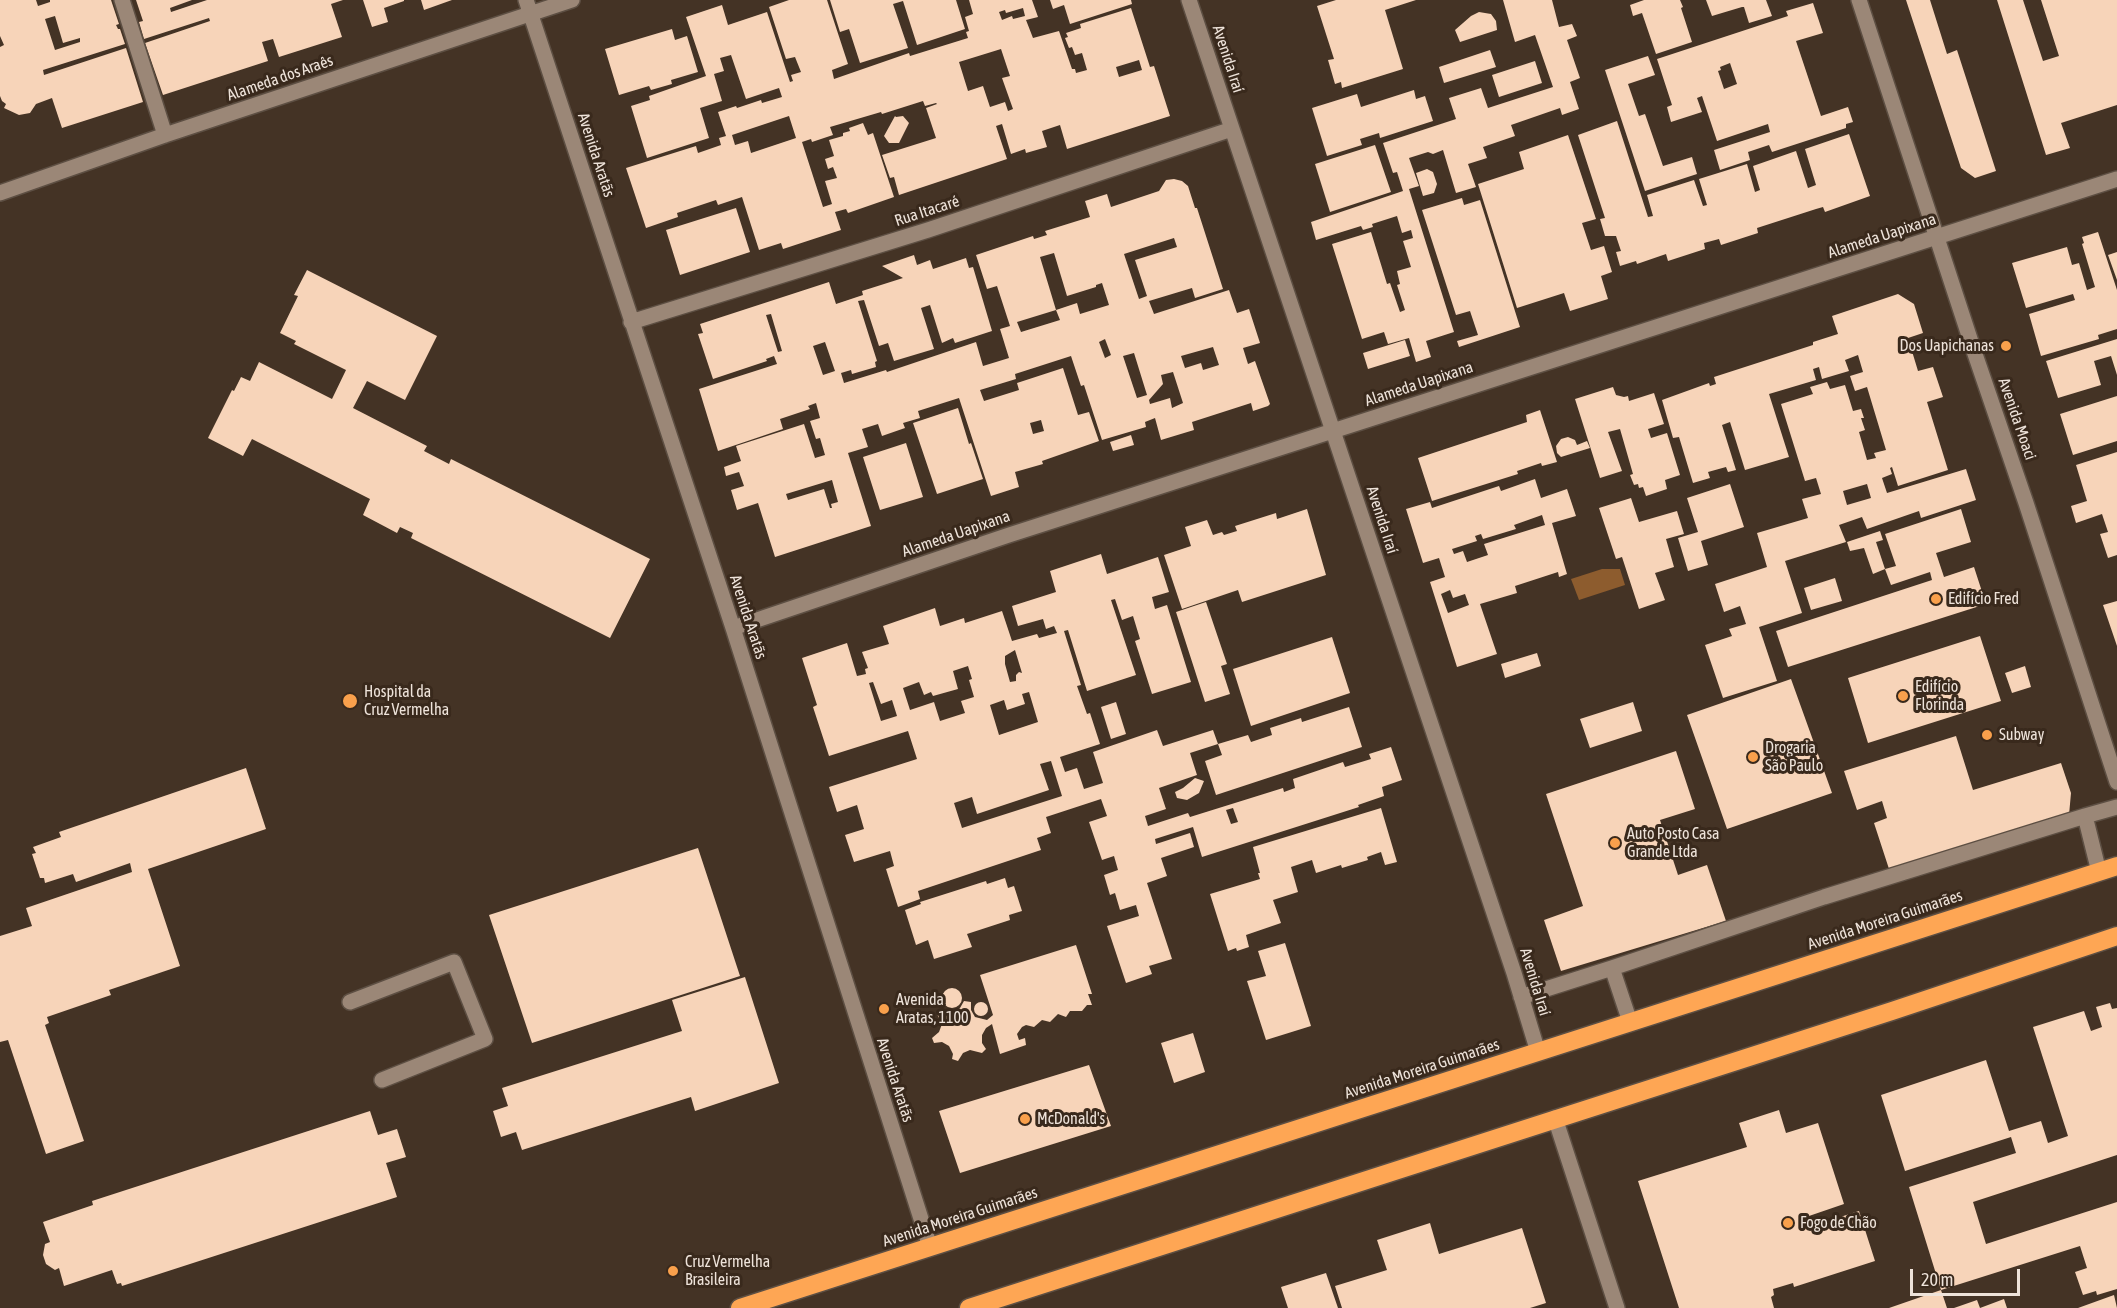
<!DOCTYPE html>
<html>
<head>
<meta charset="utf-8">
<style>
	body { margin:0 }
	#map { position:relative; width:2117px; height:1308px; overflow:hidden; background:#443325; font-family:"Asap Condensed",sans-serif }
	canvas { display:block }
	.scale { position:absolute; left:1910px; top:1269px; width:110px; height:27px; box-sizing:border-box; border:3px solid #eee3da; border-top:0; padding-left:8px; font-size:18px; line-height:21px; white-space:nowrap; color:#eee3da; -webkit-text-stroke:4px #39291c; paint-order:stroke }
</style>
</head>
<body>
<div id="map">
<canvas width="2117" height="1308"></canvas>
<div class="scale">20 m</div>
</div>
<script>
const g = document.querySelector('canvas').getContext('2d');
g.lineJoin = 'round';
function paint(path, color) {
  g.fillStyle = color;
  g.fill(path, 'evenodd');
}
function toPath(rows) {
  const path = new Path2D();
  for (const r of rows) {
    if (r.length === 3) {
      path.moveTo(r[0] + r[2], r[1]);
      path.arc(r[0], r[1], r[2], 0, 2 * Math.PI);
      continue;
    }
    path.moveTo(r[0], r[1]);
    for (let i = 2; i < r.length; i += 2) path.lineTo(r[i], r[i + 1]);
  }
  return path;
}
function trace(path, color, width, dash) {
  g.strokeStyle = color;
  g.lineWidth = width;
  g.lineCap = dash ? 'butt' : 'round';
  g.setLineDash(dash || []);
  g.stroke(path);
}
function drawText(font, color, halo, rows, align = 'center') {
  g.font = font + ' "Asap Condensed",sans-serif';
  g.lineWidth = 6;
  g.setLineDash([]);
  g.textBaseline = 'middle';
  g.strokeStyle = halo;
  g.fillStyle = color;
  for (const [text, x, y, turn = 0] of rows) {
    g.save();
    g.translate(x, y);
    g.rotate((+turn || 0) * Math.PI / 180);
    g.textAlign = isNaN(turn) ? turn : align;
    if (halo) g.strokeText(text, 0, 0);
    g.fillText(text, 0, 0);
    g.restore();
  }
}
const water = toPath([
	[1602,569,1620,569,1625,585,1579,600,1571,579]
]);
const building = toPath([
	[0,0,36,0,38,6,50,2,50,0,111,0,119,24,116,25,118,29,120,29,125,44,43,70,44,75,126,48,143,102,62,128,52,98,36,104,30,113,19,115,4,108,6,104,2,101,0,96,0,47,4,45,0,36],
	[55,16,63,43,80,38,80,42,55,50,45,19],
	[136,0,192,0,170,8,171,12,207,0,343,0,331,4,342,37,279,57,273,39,262,42,268,61,163,95,145,43,210,21,209,18,144,39,139,22,143,21],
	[363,0,404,0,404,1,384,8,388,22,372,27],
	[421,0,452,0,424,10],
	[789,0,827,0,848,64,832,70,834,79,909,53,910,56,968,38,966,32,969,31,965,17,973,14,969,0,1032,0,1038,17,1026,20,1033,38,1059,31,1072,69,1075,69,1076,73,1087,70,1082,53,1075,55,1072,47,1069,48,1065,38,1068,37,1066,33,1081,28,1080,24,1131,8,1150,67,1154,66,1170,116,1067,149,1060,125,1042,131,1047,147,1026,153,1025,149,1011,154,1002,124,996,126,1007,159,899,195,894,177,890,178,882,155,936,138,926,108,937,104,936,103,925,106,923,101,882,114,881,112,830,127,833,135,812,142,811,139,802,142,823,207,832,204,825,181,837,178,833,167,828,169,825,159,834,156,829,140,843,136,843,133,850,131,849,128,863,123,868,135,873,133,894,197,848,213,846,209,835,212,841,230,783,249,781,243,759,250,742,197,718,205,716,200,677,213,678,217,646,228,626,168,696,146,698,153,721,145,719,138,726,136,718,112,736,106,737,108,761,100,762,103,782,97,779,88,746,99,731,55,720,58,724,71,714,74,722,101,700,108,709,138,647,158,631,106,650,100,649,96,706,76,686,17,722,5,728,25,767,12,790,82,793,81,791,75,801,72,795,57,786,59,769,7],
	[1023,8,1025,16,1013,19,1012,16,1002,20,999,12,1005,10,1006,13],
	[1001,49,1010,76,1002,78,1013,109,1008,111,1005,102,990,107,983,86,968,91,959,62],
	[1139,60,1142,70,1119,77,1116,67],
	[789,116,796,138,751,153,748,141,735,145,732,135],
	[830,0,956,0,965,29,917,45,903,1,893,4,908,48,860,63,849,29,840,32],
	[1050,0,1131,0,1132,4,1070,24,1064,5,1053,9],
	[1336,0,1416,0,1385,10,1403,69,1342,88,1341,82,1335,84,1328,60,1334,59,1317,6],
	[1503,0,1552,0,1559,27,1572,24,1577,36,1567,40,1580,78,1570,82,1579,109,1562,115,1560,108,1511,125,1515,136,1483,147,1487,158,1468,164,1476,187,1456,193,1443,150,1433,154,1428,152,1409,158,1419,186,1409,189,1454,332,1426,341,1431,357,1416,362,1409,338,1388,344,1384,332,1362,339,1332,244,1371,232,1387,284,1390,283,1400,312,1405,310,1397,285,1400,284,1397,271,1411,267,1403,241,1413,238,1411,230,1402,233,1397,216,1372,224,1373,227,1363,230,1361,226,1316,240,1311,222,1403,191,1397,172,1393,173,1383,143,1456,119,1449,98,1481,88,1488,108,1553,87,1535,35,1515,42],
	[1644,0,1680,0,1683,7,1681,8,1692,42,1656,54,1642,13,1633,16,1630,5],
	[1706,0,1766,0,1772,16,1749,23,1744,7,1742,7,1712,16],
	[1906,0,1930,0,1947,54,1957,50,1996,171,1975,178,1961,168],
	[1997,0,2023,0,2043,61,2059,56,2041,0,2117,0,2117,105,2061,123,2070,148,2046,155],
	[1813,3,1823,33,1796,41,1821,116,1848,107,1853,122,1846,124,1846,128,1772,152,1769,145,1748,152,1750,160,1720,170,1714,150,1770,132,1768,124,1717,141,1702,96,1697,98,1702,112,1671,122,1667,107,1672,105,1657,59,1788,16,1786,11],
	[1730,63,1737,84,1724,89,1718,71,1721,70,1720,67],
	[1479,12,1491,14,1496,21,1497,30,1460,42,1455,30,1471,16],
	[672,29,675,40,687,36,698,72,671,80,672,84,651,90,649,86,619,95,605,49],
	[1490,50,1496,67,1444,83,1439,67],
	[1648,56,1655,75,1628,84,1639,116,1645,114,1663,166,1692,157,1697,174,1645,191,1605,70],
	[1535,61,1542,83,1499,97,1492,75],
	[1414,90,1416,99,1425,96,1433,121,1380,138,1379,133,1360,139,1362,145,1327,156,1312,108,1357,94,1361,107],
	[895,116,896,117,903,116,909,123,899,143,889,143,884,136],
	[1617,121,1648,217,1653,216,1647,195,1694,180,1703,206,1707,205,1699,179,1747,164,1755,192,1760,190,1753,166,1796,151,1808,188,1816,185,1805,149,1849,134,1870,196,1825,212,1823,207,1816,209,1757,228,1758,233,1721,245,1719,239,1704,243,1705,249,1668,261,1666,254,1637,264,1636,261,1620,266,1616,252,1621,251,1616,236,1605,236,1600,219,1605,218,1578,135],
	[1568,135,1596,219,1582,223,1591,250,1604,246,1612,272,1601,276,1608,299,1570,311,1564,293,1517,308,1478,184,1524,169,1519,152],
	[1375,145,1391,192,1330,212,1315,164],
	[1427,169,1433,172,1437,184,1434,193,1423,196,1416,173],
	[1174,179,1182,181,1188,186,1195,208,1197,208,1223,289,1195,298,1192,288,1149,301,1154,314,1229,290,1237,313,1249,309,1260,343,1243,348,1248,364,1255,361,1270,404,1268,406,1253,411,1251,403,1192,422,1194,430,1161,440,1155,418,1145,422,1146,427,1102,440,1084,385,1081,386,1071,356,1015,374,1016,379,980,390,984,401,1019,390,1017,383,1063,368,1078,415,1089,412,1099,441,1042,461,1043,464,1015,472,1019,487,991,496,959,398,918,411,920,418,903,423,905,428,882,436,878,424,862,429,868,447,848,453,871,526,775,557,758,503,737,510,731,490,744,486,739,472,726,476,724,467,741,461,736,446,804,424,815,458,825,455,820,438,816,439,810,421,820,418,816,403,808,406,810,409,780,419,783,429,718,451,699,389,777,364,774,356,766,359,767,361,713,379,698,334,703,333,700,324,829,282,836,304,863,295,862,291,903,278,882,266,914,255,917,265,930,260,933,269,966,258,969,268,973,267,992,331,955,343,953,338,942,343,930,305,921,308,934,349,894,361,888,343,879,346,864,300,858,301,877,361,875,362,876,367,852,374,851,370,841,373,844,383,886,370,887,372,976,342,983,366,1009,358,1000,329,1010,326,997,286,987,289,976,255,1033,236,1034,239,1047,235,1045,231,1090,217,1085,201,1107,194,1111,207,1159,191,1166,180],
	[1174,238,1177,247,1135,260,1147,296,1139,299,1124,254],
	[1054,253,1067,296,1096,287,1096,285,1102,283,1109,305,1080,314,1077,303,1056,310,1060,320,1021,332,1017,322,1056,310,1040,257],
	[771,314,782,351,778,352,766,315],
	[1105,339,1111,355,1105,358,1099,342],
	[825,342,835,371,823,375,813,346],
	[1213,347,1219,365,1203,370,1201,363,1185,368,1181,356],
	[1134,353,1147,395,1137,398,1123,356],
	[1173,372,1183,403,1172,408,1170,398,1150,404,1149,400,1163,384,1161,375],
	[1041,420,1044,431,1033,434,1030,423],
	[832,480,838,502,831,504,832,508,830,508,824,489,788,500,786,494],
	[1462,198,1464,205,1480,200,1520,327,1459,347,1457,341,1478,335,1470,311,1456,315,1422,210],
	[736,208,750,252,680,275,666,230],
	[2098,232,2117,290,2117,329,2098,335,2099,339,2041,356,2029,314,2075,300,2073,294,2026,308,2012,263,2067,247,2072,265,2079,263,2087,290,2095,287,2082,244,2084,243,2082,237],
	[2117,252,2117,280,2108,255],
	[307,270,437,336,405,400,367,381,353,408,427,446,424,451,449,464,451,459,650,559,610,638,411,538,413,533,400,527,397,533,363,515,370,499,252,439,243,456,208,438,232,390,234,391,241,377,250,381,259,362,332,399,346,370,294,344,296,341,280,333,298,296,294,295],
	[1898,294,1914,304,1923,333,1908,338,1918,371,1933,367,1943,397,1927,402,1948,470,1898,486,1892,467,1890,468,1892,474,1882,478,1887,493,1966,469,1976,500,1921,518,1919,511,1867,529,1862,517,1839,525,1846,542,1785,561,1802,613,1759,627,1777,681,1723,698,1705,645,1732,636,1729,629,1746,624,1740,606,1724,612,1715,584,1767,567,1757,533,1808,518,1802,499,1821,494,1816,478,1805,481,1781,404,1813,394,1810,387,1827,382,1830,389,1845,385,1853,411,1861,409,1864,418,1861,418,1865,430,1859,432,1867,460,1876,458,1874,453,1886,450,1867,387,1855,391,1850,376,1863,372,1858,355,1845,360,1849,371,1822,379,1819,367,1813,369,1816,380,1769,394,1789,457,1745,470,1730,422,1722,425,1736,470,1728,472,1726,467,1708,472,1710,478,1693,483,1679,437,1673,438,1662,400,1709,383,1710,386,1716,384,1714,377,1813,345,1813,342,1838,334,1832,316],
	[1867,484,1871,498,1847,505,1843,491],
	[2117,339,2117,375,2111,356,2094,361,2101,385,2058,398,2046,361],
	[1405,340,1410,356,1368,369,1363,353],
	[1613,387,1616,395,1624,397,1628,396,1629,401,1654,393,1664,424,1648,429,1651,438,1667,433,1680,475,1665,480,1667,489,1646,496,1643,487,1639,488,1638,484,1634,485,1630,475,1633,474,1620,429,1608,432,1622,471,1600,478,1575,399],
	[2117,396,2117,441,2073,455,2060,414],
	[958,408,969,444,971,443,983,479,937,494,913,423],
	[1540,410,1557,462,1542,466,1541,463,1517,471,1518,474,1432,501,1418,458,1527,422,1526,415],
	[1131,435,1134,445,1113,451,1110,442],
	[1568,437,1575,440,1577,445,1587,441,1590,448,1561,457,1557,453,1556,446,1561,439],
	[906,443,923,497,880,510,863,457],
	[2117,452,2117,555,2108,558,2100,534,2108,532,2102,514,2076,523,2071,506,2087,501,2076,465],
	[1535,479,1541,498,1567,489,1576,516,1552,523,1567,574,1559,577,1558,572,1515,586,1517,593,1480,604,1497,654,1457,667,1430,582,1445,577,1439,558,1423,563,1406,509,1430,502,1432,508,1499,486,1501,491],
	[1542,515,1545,525,1484,544,1488,555,1467,562,1463,551,1454,554,1452,549,1477,541,1475,536,1481,534,1483,539,1516,529,1514,525],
	[1450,590,1453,598,1465,594,1469,605,1448,613,1441,594],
	[1730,484,1744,527,1701,541,1708,565,1688,571,1678,538,1698,532,1687,498],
	[1631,498,1639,522,1677,511,1684,534,1666,539,1674,567,1655,573,1665,600,1639,609,1622,557,1616,559,1599,508],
	[1307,509,1326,575,1242,602,1238,590,1182,609,1164,555,1191,546,1185,527,1207,520,1213,535,1222,532,1224,535,1237,531,1235,526,1276,513,1277,519],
	[1961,509,1971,542,1936,553,1944,577,1974,567,1986,604,1788,667,1776,631,1932,580,1930,572,1891,585,1885,569,1896,566,1885,534],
	[1880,531,1883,540,1876,542,1885,569,1873,574,1864,548,1850,551,1847,542],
	[1101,554,1107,574,1158,557,1169,592,1152,597,1155,609,1167,605,1191,682,1152,694,1135,641,1140,639,1133,616,1122,620,1115,599,1111,600,1136,675,1087,691,1068,630,1064,631,1081,685,1077,686,1087,714,1090,713,1100,744,1060,757,1065,772,1077,768,1084,789,1103,783,1093,752,1157,730,1163,746,1213,730,1218,744,1190,753,1197,775,1159,788,1166,809,1145,816,1148,826,1188,813,1190,817,1283,788,1284,792,1295,788,1293,779,1343,762,1345,767,1371,759,1369,754,1391,747,1402,780,1382,787,1384,796,1358,805,1359,807,1202,857,1193,827,1155,839,1156,844,1190,833,1194,847,1161,858,1167,876,1147,883,1172,959,1149,966,1152,974,1126,983,1107,926,1139,916,1136,905,1120,910,1115,893,1110,895,1104,875,1118,870,1114,856,1102,860,1089,822,1107,816,1101,799,1046,817,1051,833,1037,838,1041,850,918,891,920,899,898,907,886,869,894,866,890,851,854,862,845,835,864,829,857,805,837,812,829,787,917,759,908,731,829,756,813,707,817,705,802,658,847,643,857,676,866,674,865,669,868,668,862,652,889,644,883,626,935,608,940,626,964,618,965,623,1002,611,1012,641,1037,634,1039,638,1057,633,1054,626,1046,629,1043,619,1018,626,1012,606,1056,592,1050,571],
	[1015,650,1022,673,1019,672,1016,675,1016,681,1010,682,1005,664,1005,656],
	[968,666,972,679,969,680,974,697,961,701,965,713,940,721,934,702,910,710,903,688,919,682,924,695,931,692,933,696,958,689,953,671],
	[873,682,881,704,892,700,897,716,881,721,869,683],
	[1029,692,1038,722,999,735,990,705,1004,700,1007,710,1025,704,1022,694],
	[1051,761,1062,796,962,828,954,803,972,797,977,814,1049,790,1040,764],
	[1233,808,1238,822,1231,824,1226,810],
	[1835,578,1842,601,1811,610,1804,588],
	[2117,601,2117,646,2103,605],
	[1206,602,1227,664,1221,666,1230,694,1205,702,1176,612],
	[1980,636,2001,701,1868,743,1848,678],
	[1332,637,1350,693,1251,726,1233,669],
	[1537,653,1541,666,1505,678,1501,664],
	[2025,666,2031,687,2012,693,2005,673],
	[1791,679,1832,793,1727,829,1687,715],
	[1116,702,1126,734,1111,739,1101,707],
	[1633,702,1642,731,1590,748,1580,719],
	[1349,707,1362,747,1216,795,1205,761,1222,755,1218,744,1248,735,1251,742,1272,735,1270,728,1301,718,1302,722],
	[1956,736,1973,790,2061,763,2071,793,2069,815,1890,872,1874,823,1887,818,1882,801,1857,810,1844,771],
	[1676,751,1695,809,1660,820,1678,875,1707,865,1726,921,1561,971,1544,920,1583,906,1546,794],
	[246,768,266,829,148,869,180,966,109,990,111,995,47,1017,49,1023,45,1025,84,1141,46,1154,8,1040,0,1042,0,936,32,926,26,908,132,872,130,863,76,882,73,874,45,883,44,878,40,878,32,854,36,853,33,847,61,837,59,832],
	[1195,778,1204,781,1199,793,1187,800,1177,798,1175,792,1183,788],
	[1381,808,1397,862,1385,865,1381,852,1367,857,1368,860,1342,868,1341,865,1316,873,1312,860,1291,867,1298,892,1273,900,1281,923,1246,935,1249,947,1237,951,1236,948,1228,951,1210,894,1260,879,1258,873,1260,873,1253,847],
	[698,848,740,976,532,1043,489,915],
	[1005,878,1008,888,1014,886,1022,911,1009,915,1010,920,967,934,972,947,934,959,928,940,916,945,905,910,921,904,920,902,986,881,987,884],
	[1285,943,1311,1026,1266,1040,1247,981,1266,976,1258,951],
	[1076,945,1092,994,1088,994,1092,1005,1087,1005,1082,1011,1070,1011,1066,1017,1058,1014,1050,1022,1042,1020,1034,1027,1026,1025,1022,1027,1017,1034,1019,1040,1025,1038,1026,1045,1000,1054,992,1024,986,1028,982,1035,982,1043,986,1049,982,1053,970,1050,963,1053,958,1061,952,1059,953,1054,949,1046,942,1042,934,1043,932,1038,939,1032,942,1024,937,1014,942,1009,953,1012,960,1008,964,1001,971,1002,971,1010,975,1017,987,1020,993,1015,980,975],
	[745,977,779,1083,695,1111,691,1097,522,1150,516,1132,501,1137,493,1111,508,1106,502,1088,682,1031,672,1000],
	[952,998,10],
	[981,1009,7],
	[2110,1003,2112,1009,2117,1008,2117,1155,1973,1202,1986,1244,2117,1202,2117,1289,2097,1295,2096,1291,2083,1295,2075,1272,2087,1268,2080,1246,1941,1290,1947,1308,1889,1308,1941,1290,1909,1187,2016,1153,2011,1137,1905,1171,1881,1095,1986,1060,2009,1131,2041,1121,2048,1143,2068,1136,2033,1027,2084,1011,2091,1031,2102,1027,2096,1007],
	[1193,1033,1205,1072,1174,1083,1161,1043],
	[1089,1065,1111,1126,960,1173,939,1111],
	[1779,1110,1786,1133,1818,1123,1844,1204,1809,1216,1812,1226,1859,1211,1875,1261,1794,1287,1793,1283,1773,1289,1774,1295,1771,1297,1774,1308,1679,1308,1638,1181,1747,1147,1739,1123],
	[370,1111,378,1135,397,1129,406,1157,386,1163,397,1197,122,1286,121,1283,117,1284,112,1270,64,1286,59,1268,55,1270,46,1264,43,1255,45,1244,50,1242,43,1222,93,1205,92,1201],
	[1430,1223,1439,1254,1522,1228,1546,1303,1530,1308,1342,1308,1335,1286,1387,1270,1377,1240],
	[1326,1273,1338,1308,1288,1308,1281,1287],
	[2114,1295,2117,1308,2078,1308],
	[2004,1299,2007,1308,1954,1308,1977,1300,1980,1308]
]);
const minor = toPath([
	[122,0,165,135],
	[526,0,733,628,930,1247],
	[1189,0,1514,973,1538,1052],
	[1859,0,1975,354,2026,503,2117,782],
	[0,193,165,135,572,0],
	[631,322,928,230,1232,129],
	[733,628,1009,535,2117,179],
	[2085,816,2117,807],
	[1612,968,1630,1022],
	[1521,997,1612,968,1824,897,2085,816,2099,872],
	[350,1002,454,962,485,1039,382,1080],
	[1555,1118,1617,1308]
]);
const highway = toPath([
	[740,1308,2117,866],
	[969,1308,1892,1011,2117,936]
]);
const markers = [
	[2006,346,6,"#f9a04c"],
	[1936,599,6,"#f9a04c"],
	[1903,696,6,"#f9a04c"],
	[350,701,8,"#f9a04c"],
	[1987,735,6,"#f9a04c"],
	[1753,757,6,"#f9a04c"],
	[1615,843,6,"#f9a04c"],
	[884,1009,6,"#f9a04c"],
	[1025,1119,6,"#f9a04c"],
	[1788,1223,6,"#f9a04c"],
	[673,1271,6,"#f9a04c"]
];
const streetNames = [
	["Avenida Iraí",1228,59,72],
	["Alameda dos Araês",280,78,-19],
	["Avenida Aratãs",596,155,72],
	["Rua Itacaré",927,211,-18],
	["Alameda Uapixana",1882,236,-18],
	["Alameda Uapixana",1419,384,-18],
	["Avenida Moaci",2017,419,71],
	["Avenida Iraí",1382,520,72],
	["Alameda Uapixana",956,534,-19],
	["Avenida Aratãs",748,617,72],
	["Avenida Moreira Guimarães",1885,920,-18],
	["Avenida Iraí",1535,982,73],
	["Avenida Moreira Guimarães",1422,1069,-18],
	["Avenida Aratãs",895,1080,72],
	["Avenida Moreira Guimarães",960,1217,-18]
];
const poiNames = [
	["Dos Uapichanas",1994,346,"right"],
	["Edifício Fred",1948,599],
	["Edifício",1915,687],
	["Florinda",1915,705],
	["Hospital da",364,692],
	["Cruz Vermelha",364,710],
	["Subway",1999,735],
	["Drogaria",1765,748],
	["São Paulo",1765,766],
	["Auto Posto Casa",1627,834],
	["Grande Ltda",1627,852],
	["Avenida",896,1000],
	["Aratas, 1100",896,1018],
	["McDonald's",1037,1119],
	["Fogo de Chão",1800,1223],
	["Cruz Vermelha",685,1262],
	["Brasileira",685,1280]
];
paint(water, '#8d5c2e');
paint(building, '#f7d4b9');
trace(minor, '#5d4f43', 18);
trace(highway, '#5d4f43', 21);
trace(minor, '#9b8777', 15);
trace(highway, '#fea654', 18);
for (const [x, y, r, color] of markers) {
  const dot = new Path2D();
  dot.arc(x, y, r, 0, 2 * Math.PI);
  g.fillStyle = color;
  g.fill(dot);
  trace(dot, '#39291c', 2);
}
drawText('16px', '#eee3da', '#39291c', streetNames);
drawText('16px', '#eee3da', '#39291c', poiNames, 'left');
</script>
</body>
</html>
